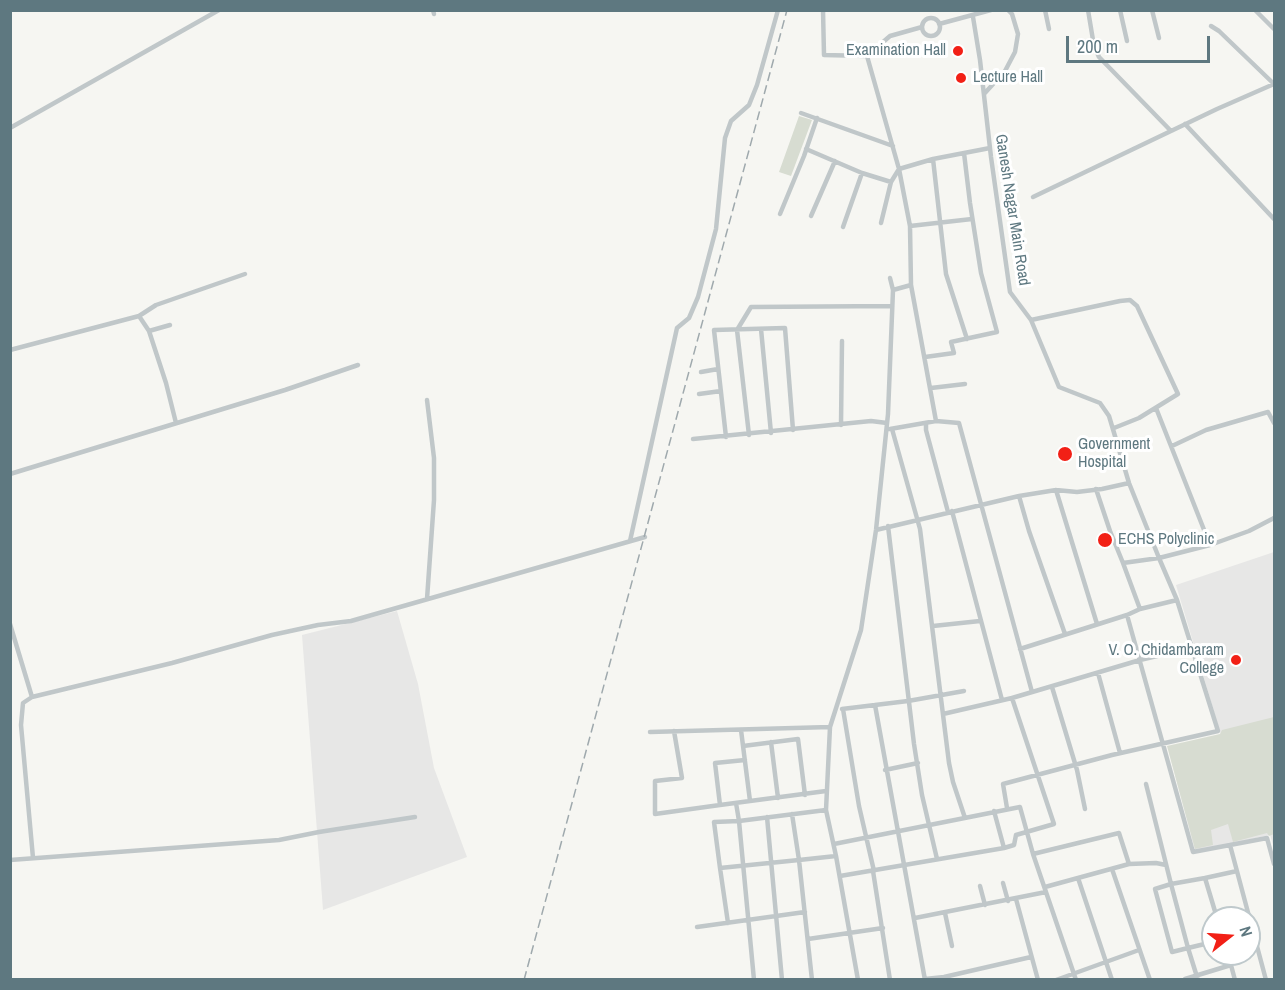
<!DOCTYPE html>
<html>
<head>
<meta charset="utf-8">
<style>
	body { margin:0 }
	#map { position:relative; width:1285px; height:990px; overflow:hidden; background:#f6f6f2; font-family:"Archivo Narrow",sans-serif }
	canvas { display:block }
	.frame { position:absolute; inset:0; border:12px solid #5e7880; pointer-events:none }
	.north { position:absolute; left:1201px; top:906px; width:60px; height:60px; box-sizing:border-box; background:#fff; border:2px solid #bfc9cc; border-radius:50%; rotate:73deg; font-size:16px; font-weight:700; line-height:24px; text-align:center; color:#5e7880 }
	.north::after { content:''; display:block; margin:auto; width:21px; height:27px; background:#f22016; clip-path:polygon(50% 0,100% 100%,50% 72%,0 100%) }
	.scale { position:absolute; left:1066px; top:36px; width:144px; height:27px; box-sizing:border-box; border:3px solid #5e7880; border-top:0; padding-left:8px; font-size:18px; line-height:21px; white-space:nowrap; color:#5e7880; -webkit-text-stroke:4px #fff; paint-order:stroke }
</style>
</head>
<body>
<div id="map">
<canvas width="1285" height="990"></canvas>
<div class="frame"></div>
<div class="north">N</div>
<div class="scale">200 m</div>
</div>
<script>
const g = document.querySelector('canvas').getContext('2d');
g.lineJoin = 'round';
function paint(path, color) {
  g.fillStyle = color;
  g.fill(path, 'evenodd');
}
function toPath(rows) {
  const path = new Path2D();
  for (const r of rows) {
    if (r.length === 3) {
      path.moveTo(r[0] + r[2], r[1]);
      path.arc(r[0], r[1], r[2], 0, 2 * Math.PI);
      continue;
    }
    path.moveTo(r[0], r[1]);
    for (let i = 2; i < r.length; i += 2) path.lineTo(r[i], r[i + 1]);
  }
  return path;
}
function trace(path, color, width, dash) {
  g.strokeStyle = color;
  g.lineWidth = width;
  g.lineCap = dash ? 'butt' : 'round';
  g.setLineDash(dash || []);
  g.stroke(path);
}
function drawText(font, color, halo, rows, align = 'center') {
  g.font = font + ' "Archivo Narrow",sans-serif';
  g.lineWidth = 6;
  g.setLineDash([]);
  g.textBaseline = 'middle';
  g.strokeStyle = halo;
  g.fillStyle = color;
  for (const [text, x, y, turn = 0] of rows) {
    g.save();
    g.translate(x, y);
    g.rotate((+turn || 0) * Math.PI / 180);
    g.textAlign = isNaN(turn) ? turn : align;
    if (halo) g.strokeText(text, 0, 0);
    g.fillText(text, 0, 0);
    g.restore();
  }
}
const built = toPath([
	[1274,552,1274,848,1270,835,1195,851,1169,752,1221,735,1176,585],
	[397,611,418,684,434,768,467,857,323,910,302,635]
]);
const green = toPath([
	[799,116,812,120,791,176,779,172],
	[1274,717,1274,834,1269,836,1267,833,1233,842,1228,824,1211,830,1213,845,1195,849,1167,746,1220,734,1222,730]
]);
const minor = toPath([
	[433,10,434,14],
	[1045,10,1049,29],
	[1088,10,1094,46,1099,57,1171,131],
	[1120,10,1127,41],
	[1152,10,1159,38],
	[1255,10,1274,29],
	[973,17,980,60,991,157,1010,292,1031,320,1059,387,1100,403,1109,416,1129,483,1159,558,1210,545,1249,531,1274,518],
	[931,27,9],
	[939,24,991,10],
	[867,56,890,36,922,27],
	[984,94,1005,71,1015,52,1018,34,1012,14,1008,10],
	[801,113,893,146],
	[1185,124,1274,219],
	[10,128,219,10],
	[806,149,862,173,891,182,899,169,933,159,990,148],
	[933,159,946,274,967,339],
	[1033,197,1217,109,1274,84,1219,31,1211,26],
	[780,214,804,156,817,118],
	[811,216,835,161],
	[881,223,891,182],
	[910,226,972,219],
	[843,227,862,173],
	[890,278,893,290],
	[911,285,936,421],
	[139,316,149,331,166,383,176,423],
	[1031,320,1120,301,1130,300,1137,306,1178,394,1139,418,1114,428],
	[761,329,771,433],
	[149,331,170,325],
	[10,350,139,316,156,305,245,274],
	[925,357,954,353,951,342,997,332,981,273,970,203,964,153],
	[701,372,718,369],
	[931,388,965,384],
	[699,394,721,391],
	[427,400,434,458,434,500,427,599],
	[1156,408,1210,545],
	[926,424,926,430,948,512],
	[841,425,842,341],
	[890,429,936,421,959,423,1032,692],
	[892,429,920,529,949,763,953,782,965,818],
	[749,435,737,330,751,307,892,306],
	[726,437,714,330,785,328,793,430],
	[693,439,871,421,887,423],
	[1172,446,1206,430,1268,412,1274,423],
	[10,474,285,390,358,365],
	[1056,490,1097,624],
	[1019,496,1029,531,1065,634],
	[952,511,1002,700],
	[888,526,914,744,922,795,937,859],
	[876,530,1019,496,1056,490,1077,492,1102,489,1129,483],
	[630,541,677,328,689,318,698,297,716,229,725,138,731,121,749,105,757,85,778,10],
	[1123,563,1140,609,1127,615,1193,852,1267,838,1274,864],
	[1140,609,1177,600],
	[10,624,32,697],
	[933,626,980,621],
	[1020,649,1127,615],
	[1098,673,1120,753],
	[1052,687,1077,770,1085,809],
	[1012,698,1140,660,1191,648],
	[875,705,925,980],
	[842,709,908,701,964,691],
	[843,709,859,806,874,871],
	[741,730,750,801,826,791],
	[674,731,682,778,655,781,655,814,720,805],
	[650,732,830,727],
	[771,742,778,798],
	[743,746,798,739,805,795],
	[745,760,715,763,720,805,750,801],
	[885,770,918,763],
	[1146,784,1171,884,1205,878,1217,918],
	[736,803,739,821,714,822,720,868,799,860,792,814],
	[1007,808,1003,784,1112,755,1218,731,1177,600,1159,558,1123,563,1110,531,1096,489],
	[994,811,1004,848],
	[767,817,782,980],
	[834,844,1020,807,1033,854,1119,833,1129,864],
	[1230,845,1266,980],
	[1033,854,1076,980],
	[836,856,858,980],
	[33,858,21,725,23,703,32,697,172,663,272,635,318,625,351,621,645,537],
	[10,860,279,840,319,832,415,817],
	[720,868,728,923],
	[1112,869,1150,980],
	[873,871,890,980],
	[840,876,1004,848,1014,845,1016,835,1054,824,1012,698,943,714],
	[1078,878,1112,980],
	[1205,878,1237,871],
	[1003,883,1008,901],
	[980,886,985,905],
	[1045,887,1129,864,1156,863,1166,865],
	[1016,899,1038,980],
	[945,913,952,946],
	[915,918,1046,892],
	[697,927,805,912],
	[808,939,883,928],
	[1228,954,1235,980],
	[925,979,944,977,1031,957],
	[1185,979,1231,965],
	[754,980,739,821,826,810],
	[812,980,799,860,836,856,826,810,830,727,861,630,876,530,888,414,893,290,911,285,910,226,899,169,867,56,824,55,823,10],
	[1056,980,1139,950],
	[1198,980,1188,948,1171,884,1155,889,1172,952,1188,948,1213,942]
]);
const rail = toPath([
	[524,980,787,10]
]);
const markers = [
	[958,51,6,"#f22016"],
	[961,78,6,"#f22016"],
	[1065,454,8,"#f22016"],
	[1105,540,8,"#f22016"],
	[1236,660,6,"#f22016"]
];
const poiNames = [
	["Examination Hall",946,51,"right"],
	["Lecture Hall",973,78],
	["Government",1078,445],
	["Hospital",1078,463],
	["ECHS Polyclinic",1118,540],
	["V. O. Chidambaram",1224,651,"right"],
	["College",1224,669,"right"]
];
const streetNames = [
	["Ganesh Nagar Main Road",1012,210,81]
];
paint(built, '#e7e7e6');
paint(green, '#d7dcd1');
trace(minor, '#c0c7c9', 4.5);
trace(rail, '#9fa9ad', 1.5, [9, 4.5]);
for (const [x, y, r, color] of markers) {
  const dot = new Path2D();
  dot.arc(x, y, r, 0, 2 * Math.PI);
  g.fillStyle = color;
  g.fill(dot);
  trace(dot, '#fff', 2);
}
drawText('16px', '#5e7880', '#fff', poiNames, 'left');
drawText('16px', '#5e7880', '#fff', streetNames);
</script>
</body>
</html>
